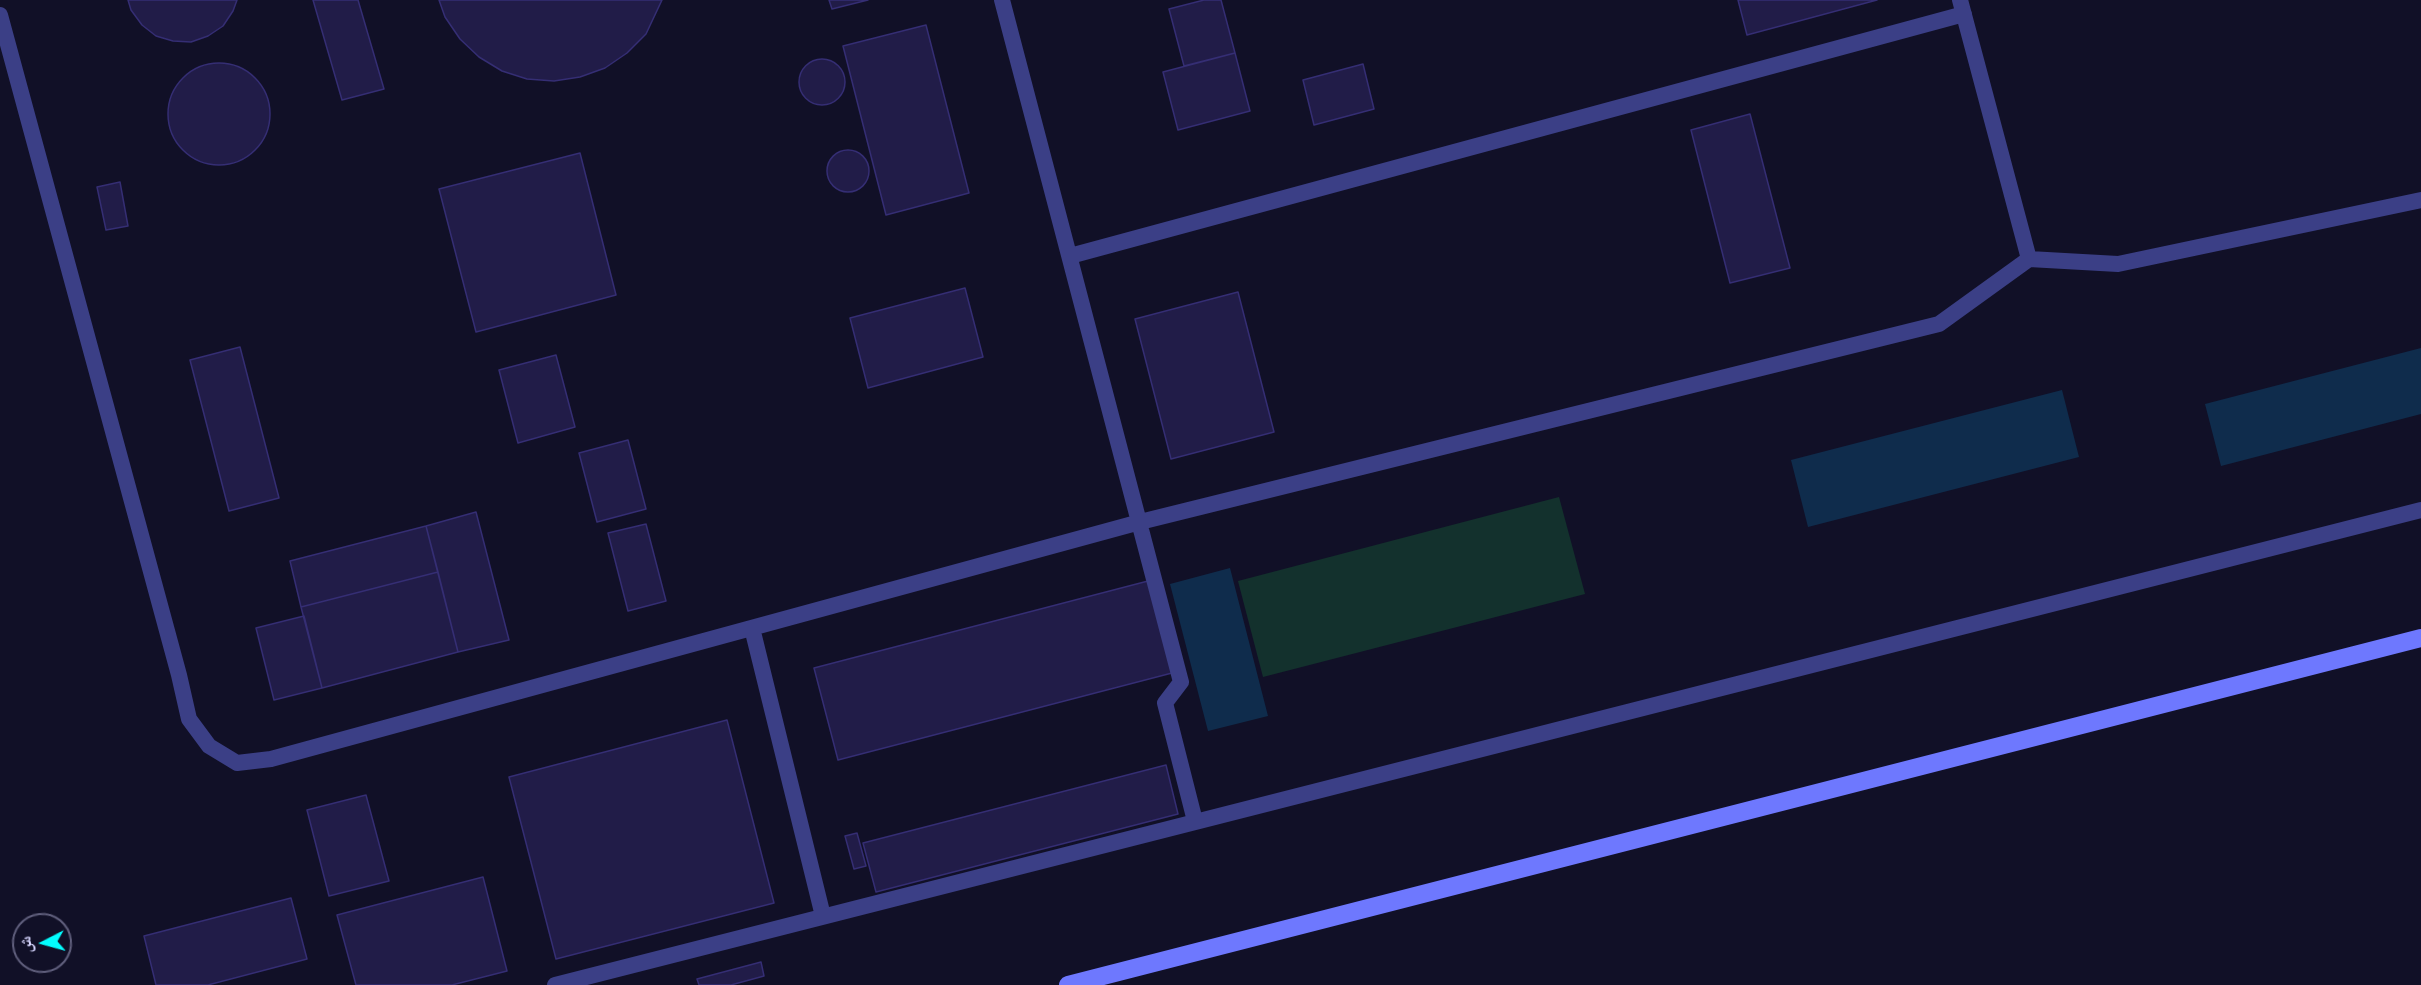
<!DOCTYPE html>
<html>
<head>
<meta charset="utf-8">
<style>
	body { margin:0 }
	#map { position:relative; width:2421px; height:985px; overflow:hidden; background:#111027; font-family:Helvetica,"Noto Naskh Arabic",sans-serif }
	canvas { display:block }
	.north { position:absolute; left:12px; top:913px; width:60px; height:60px; box-sizing:border-box; background:#111027; border:2px solid #605f7d; border-radius:50%; rotate:264deg; font-size:16px; font-weight:700; line-height:24px; text-align:center; color:#d7d6ff }
	.north::after { content:''; display:block; margin:auto; width:21px; height:27px; background:#03fcfe; clip-path:polygon(50% 0,100% 100%,50% 72%,0 100%) }
</style>
</head>
<body>
<div id="map">
<canvas width="2421" height="985"></canvas>
<div class="north">ش</div>
</div>
<script>
const g = document.querySelector('canvas').getContext('2d');
g.lineJoin = 'round';
function paint(path, color) {
  g.fillStyle = color;
  g.fill(path, 'evenodd');
}
function toPath(rows) {
  const path = new Path2D();
  for (const r of rows) {
    if (r.length === 3) {
      path.moveTo(r[0] + r[2], r[1]);
      path.arc(r[0], r[1], r[2], 0, 2 * Math.PI);
      continue;
    }
    path.moveTo(r[0], r[1]);
    for (let i = 2; i < r.length; i += 2) path.lineTo(r[i], r[i + 1]);
  }
  return path;
}
function trace(path, color, width, dash) {
  g.strokeStyle = color;
  g.lineWidth = width;
  g.lineCap = dash ? 'butt' : 'round';
  g.setLineDash(dash || []);
  g.stroke(path);
}
const green = toPath([
	[1559,497,1585,594,1263,677,1238,581]
]);
const water = toPath([
	[2421,348,2421,414,2221,466,2205,404],
	[2062,390,2079,457,1808,527,1791,460],
	[1230,568,1268,716,1208,731,1170,584]
]);
const building = toPath([
	[128,0,237,0,233,11,223,26,208,36,191,42,173,41,156,36,142,25,131,10,128,0],
	[313,0,358,0,384,89,342,100,313,0],
	[439,0,662,0,646,34,627,53,605,68,580,77,554,81,527,79,502,71,479,57,460,39,445,17,439,0],
	[829,0,868,0,832,9,829,0],
	[1204,0,1221,0,1235,53,1184,66,1169,9,1204,0],
	[1738,0,1877,0,1747,35,1738,0],
	[926,25,969,193,886,215,843,46,926,25],
	[1235,53,1250,111,1178,130,1163,72,1235,53],
	[822,82,23],
	[219,114,51],
	[1363,64,1374,109,1314,125,1303,80,1363,64],
	[1750,114,1790,268,1730,283,1691,130,1750,114],
	[848,171,21],
	[580,153,616,295,476,332,439,189,580,153],
	[120,182,128,226,106,230,97,187,120,182],
	[965,288,983,357,868,388,850,318,965,288],
	[1238,292,1274,432,1171,459,1135,319,1238,292],
	[240,347,279,498,229,511,190,360,240,347],
	[556,355,575,427,518,443,499,370,556,355],
	[628,440,646,509,597,522,579,453,628,440],
	[476,512,509,640,458,652,426,526,476,512],
	[646,524,666,601,628,611,608,533,646,524],
	[426,526,438,572,301,607,290,561,426,526],
	[438,572,458,652,322,688,301,607,438,572],
	[1148,581,1172,673,838,760,814,668,1148,581],
	[304,616,322,688,274,700,256,628,304,616],
	[727,720,774,903,556,959,509,777,727,720],
	[1166,765,1178,814,876,892,863,843,1166,765],
	[366,795,389,881,329,896,307,810,366,795],
	[857,833,866,866,854,869,845,836,857,833],
	[483,877,507,971,452,985,356,985,337,915,483,877],
	[291,898,307,959,208,985,156,985,144,936,291,898],
	[761,962,764,976,731,985,699,985,697,979,761,962]
]);
const lane = toPath([
	[1002,0,1181,682,1165,703,1195,821],
	[1960,0,2029,259,2118,264,2421,200],
	[0,15,179,675,189,719,209,746,237,763,271,759,1140,522,1939,324,2029,259],
	[1070,256,1964,14],
	[752,628,823,916],
	[555,985,2421,510]
]);
const secondary = toPath([
	[1068,985,2421,638]
]);
paint(green, '#13312d');
paint(water, '#0f2c4c');
paint(building, '#211c48');
trace(building, '#352e74', 1.5);
trace(lane, '#3b3f86', 16);
trace(secondary, '#6e78fe', 18);
</script>
</body>
</html>
